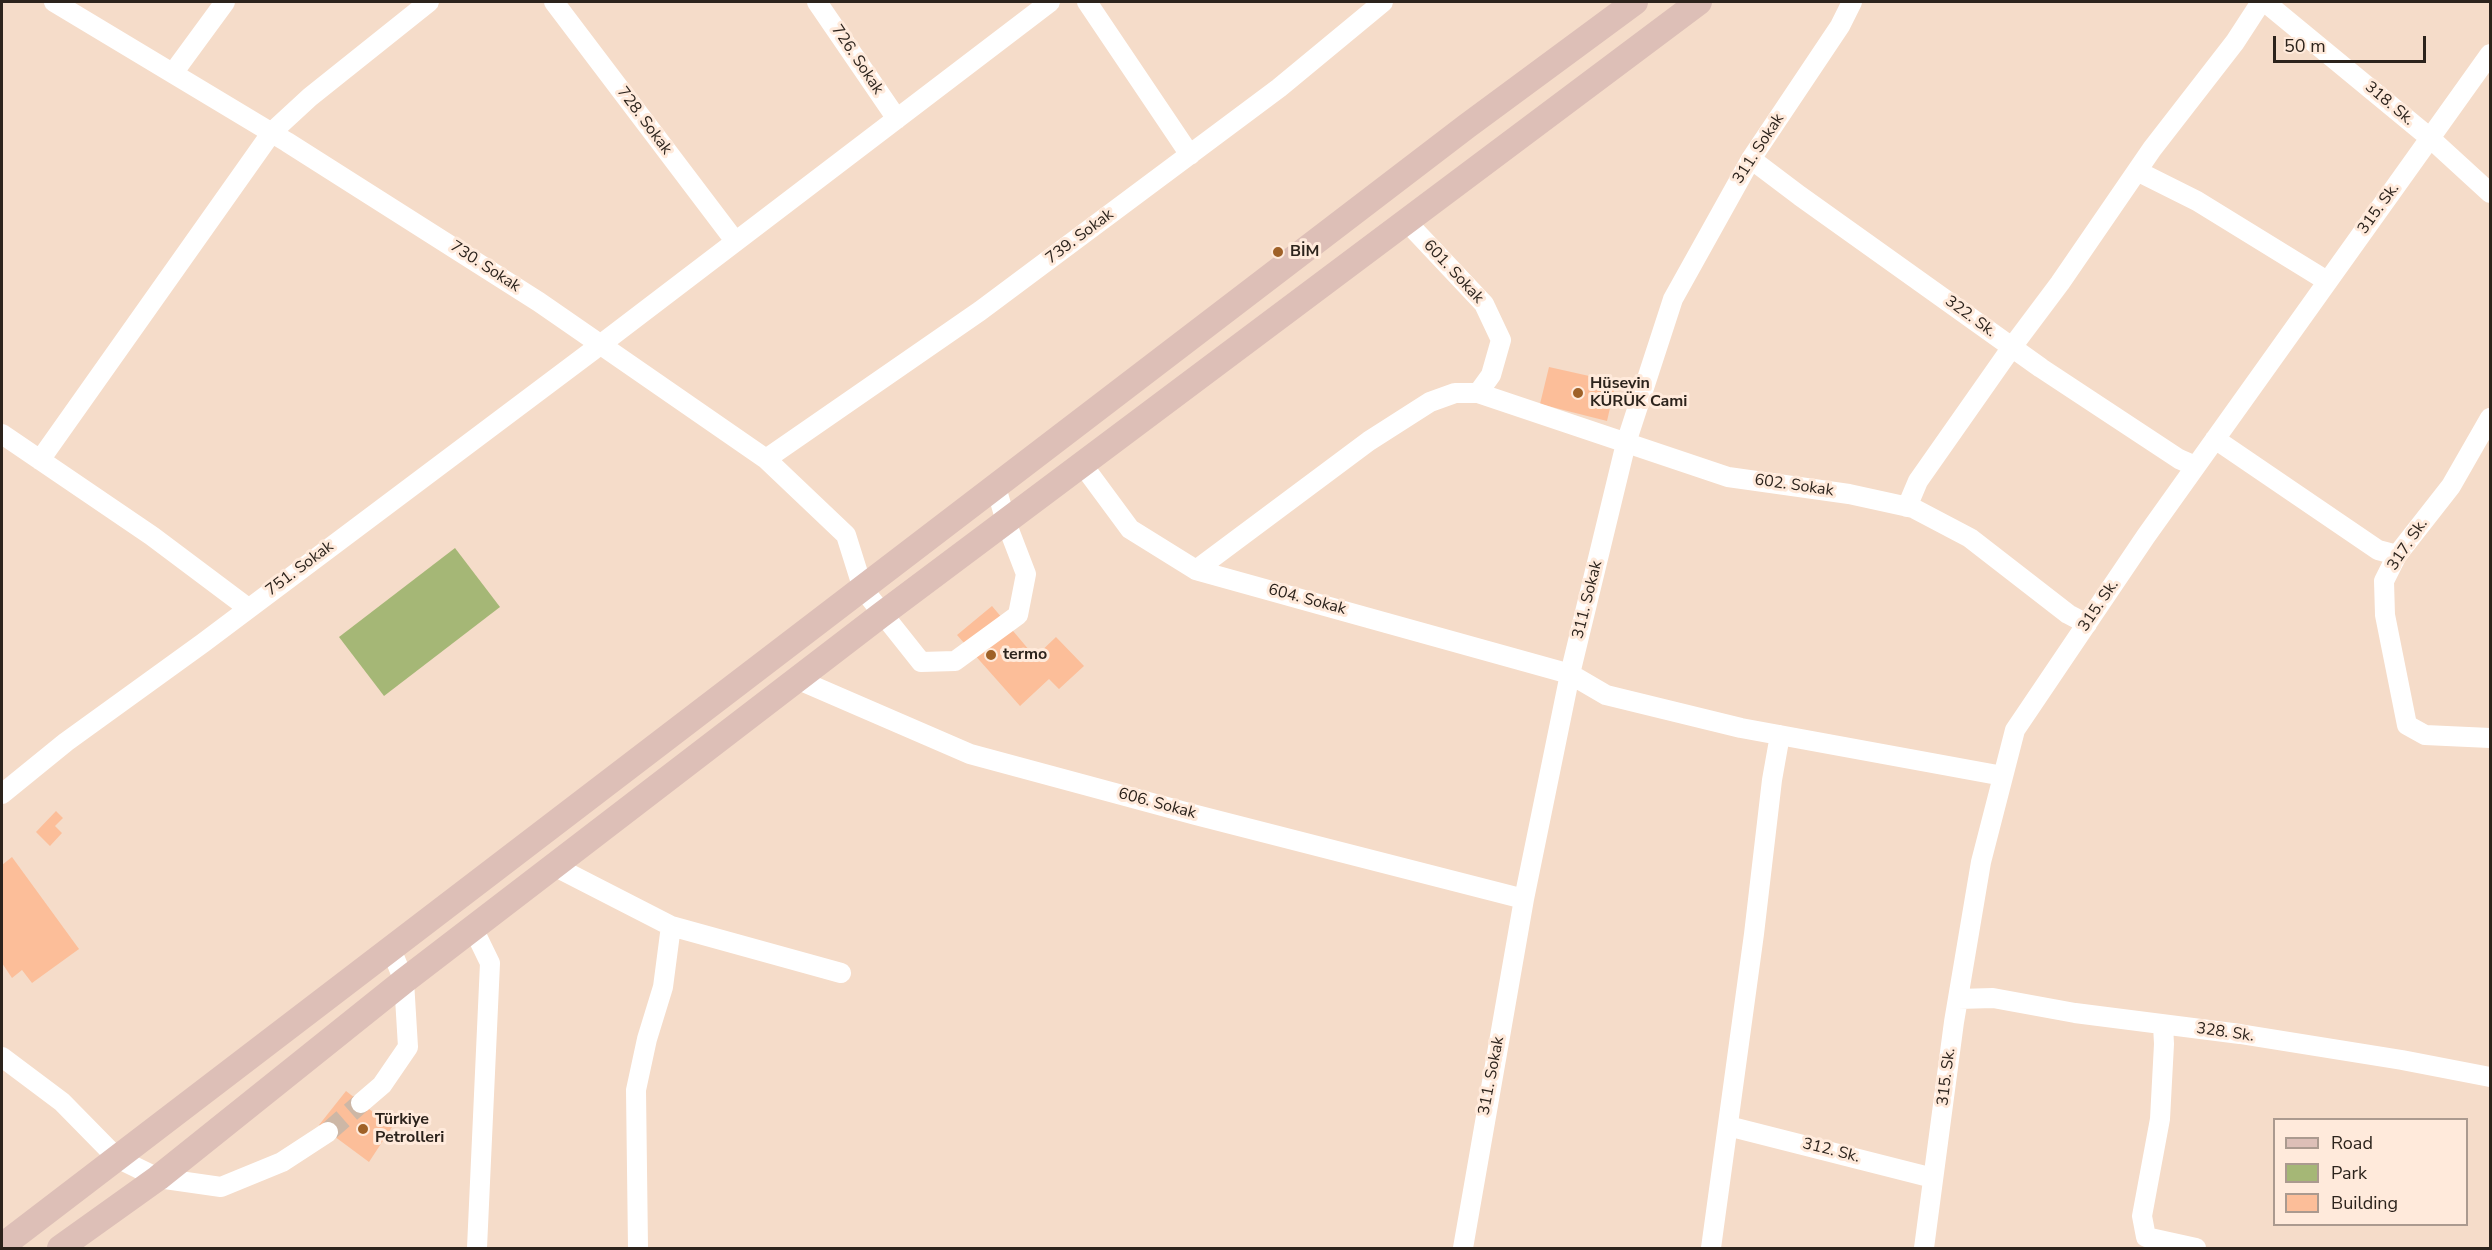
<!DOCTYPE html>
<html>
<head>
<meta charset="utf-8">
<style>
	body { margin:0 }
	#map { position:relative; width:2492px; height:1250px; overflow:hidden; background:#f5dcc9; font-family:"Nunito Sans",sans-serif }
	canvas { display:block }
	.frame { position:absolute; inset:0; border:3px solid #2c231c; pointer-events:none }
	.legend { position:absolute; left:2273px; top:1118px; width:195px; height:108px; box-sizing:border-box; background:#ffeadb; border:2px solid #ab9a8f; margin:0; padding:8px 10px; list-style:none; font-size:18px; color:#2c231c }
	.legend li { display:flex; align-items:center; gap:12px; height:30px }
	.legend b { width:30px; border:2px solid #ab9a8f }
	.scale { position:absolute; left:2273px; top:36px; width:153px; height:27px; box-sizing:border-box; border:3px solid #2c231c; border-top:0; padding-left:8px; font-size:18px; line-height:21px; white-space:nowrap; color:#2c231c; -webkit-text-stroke:4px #ffeadb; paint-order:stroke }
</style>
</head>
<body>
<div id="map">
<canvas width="2492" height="1250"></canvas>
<div class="frame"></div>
<ul class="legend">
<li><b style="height:8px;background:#ddbfb7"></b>Road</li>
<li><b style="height:16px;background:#a5b776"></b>Park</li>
<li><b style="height:16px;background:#fcbe99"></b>Building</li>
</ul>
<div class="scale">50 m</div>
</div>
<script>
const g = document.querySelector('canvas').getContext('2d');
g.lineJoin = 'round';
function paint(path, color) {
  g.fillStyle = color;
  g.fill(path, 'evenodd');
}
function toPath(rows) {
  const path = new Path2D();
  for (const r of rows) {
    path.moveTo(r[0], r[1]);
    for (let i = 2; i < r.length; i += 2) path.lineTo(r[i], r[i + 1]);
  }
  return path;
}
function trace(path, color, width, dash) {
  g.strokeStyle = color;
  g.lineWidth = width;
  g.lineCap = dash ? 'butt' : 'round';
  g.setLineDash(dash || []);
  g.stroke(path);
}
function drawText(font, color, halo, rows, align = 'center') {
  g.font = font + ' "Nunito Sans",sans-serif';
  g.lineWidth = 6;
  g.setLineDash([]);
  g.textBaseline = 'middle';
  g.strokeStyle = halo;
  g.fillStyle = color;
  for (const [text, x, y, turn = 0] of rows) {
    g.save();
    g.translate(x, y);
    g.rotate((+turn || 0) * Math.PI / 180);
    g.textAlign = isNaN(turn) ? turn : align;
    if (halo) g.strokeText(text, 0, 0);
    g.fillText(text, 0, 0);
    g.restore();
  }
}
const green = toPath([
	[455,548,500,607,384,696,339,637]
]);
const building = toPath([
	[1549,367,1616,382,1607,421,1540,404],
	[992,606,1035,657,1056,637,1084,666,1059,689,1049,679,1020,706,957,635],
	[56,811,63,818,55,826,62,833,50,846,36,832],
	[12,857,79,949,32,983,22,970,12,978,2,963,2,865],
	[346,1091,392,1127,369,1162,319,1125]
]);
const minorTunnel = toPath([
	[328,1132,361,1103]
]);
const minor = toPath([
	[54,2,287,142,539,302,766,459,846,535,863,589,921,662,955,661,1018,615,1026,574,1006,522,996,487],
	[554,2,735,241],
	[817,2,897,119],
	[1087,2,1190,155],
	[2265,2,2430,138,2490,193],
	[173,73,225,2],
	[1751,159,1800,196,2041,368,2179,459,2195,466],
	[2137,171,2197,201,2327,281],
	[1405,220,1484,304,1501,340,1491,375,1478,393],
	[2490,418,2451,486,2397,555,2384,581,2385,615,2407,725,2425,735,2490,738],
	[2,434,152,536,248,608],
	[2215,439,2378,550,2397,555],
	[766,459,980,311,1279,88,1383,2],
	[40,460,272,132,310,97,429,2],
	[1082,464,1130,529,1196,570,1570,674,1606,695,1741,728,2003,776],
	[1907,507,1918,481,2012,347,2060,283,2152,149,2235,42,2261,2],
	[1196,570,1369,441,1430,402,1455,393,1478,393,1728,477,1849,494,1913,508,1970,538,2068,614,2087,624],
	[799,680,970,754,1196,815,1524,899],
	[2,794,66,742,203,643,600,345,1050,2],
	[554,866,671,926,841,973],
	[473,928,490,963,477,1248],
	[1958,999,1993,998,2075,1013,2240,1034,2402,1060,2490,1077],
	[2163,1025,2164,1044,2160,1119,2142,1216,2146,1237,2196,1248],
	[2,1057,62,1102,117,1158,158,1178,221,1187,282,1162,328,1132],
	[361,1103,382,1085,408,1047,404,981,391,949],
	[1728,1126,1933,1178],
	[638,1248,636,1090,647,1039,663,987,671,926],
	[1463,1248,1524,899,1570,674,1626,443,1673,299,1751,159,1840,26,1852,2],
	[1711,1248,1754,934,1772,780,1780,735],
	[1924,1248,1954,1022,1981,862,2015,730,2146,536,2490,54]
]);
const major = toPath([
	[2,1246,1467,126,1635,2],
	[60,1248,158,1178,404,981,881,615,1699,2]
]);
const markers = [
	[1278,252,6,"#9f6127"],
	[1578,393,6,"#9f6127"],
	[991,655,6,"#9f6127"],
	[363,1129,6,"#9f6127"]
];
const streetNames = [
	["726. Sokak",857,60,56],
	["318. Sk.",2389,104,40],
	["728. Sokak",644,121,53],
	["311. Sokak",1759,149,-57],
	["315. Sk.",2379,209,-54],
	["739. Sokak",1080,237,-37],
	["730. Sokak",485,267,33],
	["601. Sokak",1453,272,47],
	["322. Sk.",1970,317,36],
	["602. Sokak",1794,486,8],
	["317. Sk.",2408,545,-56],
	["751. Sokak",300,569,-37],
	["604. Sokak",1307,600,15],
	["311. Sokak",1588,600,-76],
	["315. Sk.",2099,606,-56],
	["606. Sokak",1157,804,15],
	["328. Sk.",2225,1033,8],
	["311. Sokak",1492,1076,-79],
	["315. Sk.",1947,1077,-83],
	["312. Sk.",1831,1151,14]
];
const poiNames = [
	["BİM",1290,252],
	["Hüseyin",1590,384],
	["KÜRÜK Cami",1590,402],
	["termo",1003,655],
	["Türkiye",375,1120],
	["Petrolleri",375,1138]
];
paint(green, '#a5b776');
paint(building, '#fcbe99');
trace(minorTunnel, '#cdb7a6', 20, [20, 10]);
trace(minor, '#fff', 20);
trace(major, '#ddbfb7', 26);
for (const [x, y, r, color] of markers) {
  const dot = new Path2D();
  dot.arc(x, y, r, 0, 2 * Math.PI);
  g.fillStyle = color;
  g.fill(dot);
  trace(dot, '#ffeadb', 2);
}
drawText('16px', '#2c231c', '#ffeadb', streetNames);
drawText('bold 16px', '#2c231c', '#ffeadb', poiNames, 'left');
</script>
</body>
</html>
